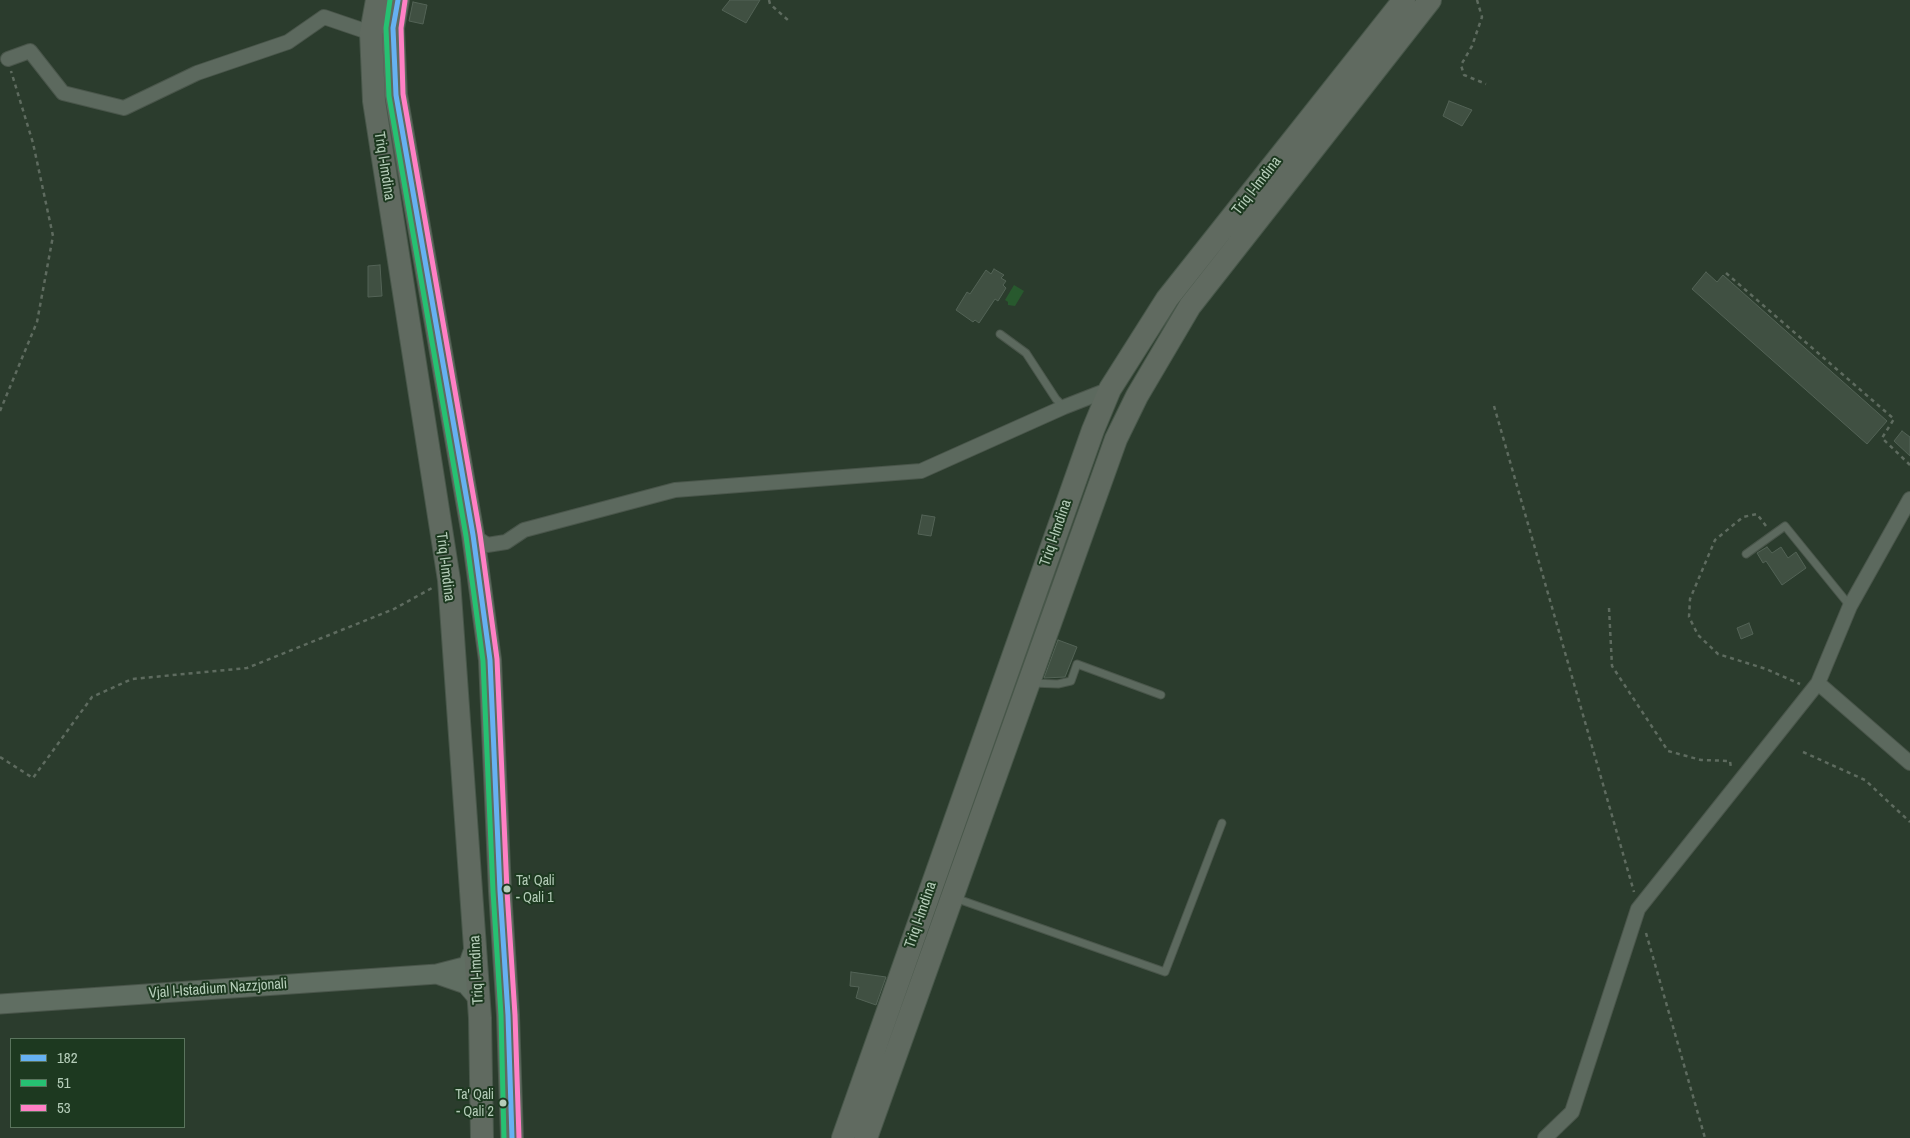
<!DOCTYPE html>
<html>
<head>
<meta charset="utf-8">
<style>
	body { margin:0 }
	#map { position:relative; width:1910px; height:1138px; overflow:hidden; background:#2b3c2d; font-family:"Archivo Narrow",sans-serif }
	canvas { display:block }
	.legend { position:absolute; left:10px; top:1038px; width:175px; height:90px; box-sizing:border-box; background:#1d3920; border:1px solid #5a745d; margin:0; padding:6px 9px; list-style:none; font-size:15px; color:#b5cdb9 }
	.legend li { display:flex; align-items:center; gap:10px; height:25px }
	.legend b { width:25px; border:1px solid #5a745d }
</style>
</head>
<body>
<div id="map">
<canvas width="1910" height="1138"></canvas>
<ul class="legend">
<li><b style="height:6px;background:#66b1f2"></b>182</li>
<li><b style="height:6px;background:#26c172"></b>51</li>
<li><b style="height:6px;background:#ff80c5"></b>53</li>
</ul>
</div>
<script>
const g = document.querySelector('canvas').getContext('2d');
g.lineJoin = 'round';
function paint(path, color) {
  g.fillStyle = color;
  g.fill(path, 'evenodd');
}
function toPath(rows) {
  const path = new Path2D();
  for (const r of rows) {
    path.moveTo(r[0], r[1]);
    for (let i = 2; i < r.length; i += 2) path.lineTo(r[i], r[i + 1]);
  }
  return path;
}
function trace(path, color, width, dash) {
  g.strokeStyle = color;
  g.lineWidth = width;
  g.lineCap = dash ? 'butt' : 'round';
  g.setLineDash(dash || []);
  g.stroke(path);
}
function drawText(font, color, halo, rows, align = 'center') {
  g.font = font + ' "Archivo Narrow",sans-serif';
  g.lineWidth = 4;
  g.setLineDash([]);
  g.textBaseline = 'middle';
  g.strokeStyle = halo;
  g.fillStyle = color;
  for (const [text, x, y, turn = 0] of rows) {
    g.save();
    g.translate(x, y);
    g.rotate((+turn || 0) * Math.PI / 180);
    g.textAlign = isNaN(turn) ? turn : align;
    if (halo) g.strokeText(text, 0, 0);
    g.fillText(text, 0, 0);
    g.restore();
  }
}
const water = toPath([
	[1014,285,1024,291,1015,306,1008,305,1008,302,1005,300]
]);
const building = toPath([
	[730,0,760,0,746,23,722,10,730,0],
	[413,2,427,5,423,24,409,21,413,2],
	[1449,101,1472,110,1462,126,1443,116,1449,101],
	[380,265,382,296,368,297,368,266,380,265],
	[994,269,1004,275,1001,278,1006,281,1003,285,1006,288,998,301,995,299,979,323,975,320,973,322,956,310,967,292,970,294,986,270,991,274,994,269],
	[1706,272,1717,282,1723,275,1887,421,1867,444,1692,289,1706,272],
	[1902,431,1910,437,1910,456,1894,441,1902,431],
	[922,515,935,517,931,536,918,534,922,515],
	[1767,547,1772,553,1781,547,1788,558,1796,552,1806,568,1782,585,1766,561,1763,563,1757,553,1767,547],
	[1749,623,1753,634,1741,639,1737,628,1749,623],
	[1058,640,1077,647,1065,677,1044,678,1058,640],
	[851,972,886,977,876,1005,856,998,859,987,850,986,851,972]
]);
const path = toPath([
	[769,0,770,4,789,21],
	[1477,0,1482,17,1472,46,1461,65,1464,75,1486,84],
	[1726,273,1894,419,1882,438,1910,465],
	[1494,406,1634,892],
	[0,411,37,322,53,236,33,143,11,71],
	[1766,526,1757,514,1743,517,1715,540,1690,599,1689,617,1698,635,1718,654,1766,669,1800,684],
	[1609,608,1612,666,1668,751,1701,760,1730,761,1731,768],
	[1803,752,1865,780,1910,822],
	[0,757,33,778,92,697,132,679,247,668,394,609,432,588],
	[1646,933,1705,1138]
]);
const service = toPath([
	[1000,334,1026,353,1056,399,1064,407],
	[1746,554,1785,526,1850,606],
	[1032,683,1058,684,1071,681,1077,664,1161,695],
	[955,898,1165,972,1222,823]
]);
const minor = toPath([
	[8,59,30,51,63,93,124,108,197,73,288,42,324,17,371,33],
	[473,535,487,545,506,542,524,530,675,490,921,471,1064,407,1110,389],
	[1818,683,1910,763],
	[1545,1138,1572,1112,1638,909,1818,683,1850,606,1910,499]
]);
const secondary = toPath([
	[437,974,466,984,478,998],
	[0,1004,437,974,468,966,475,946]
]);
const trunk = toPath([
	[377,0,371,33,374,101,449,580,480,1018,482,1138],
	[398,0,393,28,396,95,473,535,490,660,500,891,508,1015,512,1138],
	[843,1138,1093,430,1110,389,1167,299,1404,0],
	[866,1138,1116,439,1137,396,1190,306,1430,0]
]);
const bus1 = toPath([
	[398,0,393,28,396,95,473,535,490,660,500,891,508,1015,512,1138]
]);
const bus2 = toPath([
	[390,0,386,28,389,96,466,536,483,661,493,891,501,1015,504,1138]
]);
const bus3 = toPath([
	[405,1,401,28,403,94,480,534,497,659,507,891,515,1015,519,1138]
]);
const markers = [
	[507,889,4.5,"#b5cdb9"],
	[503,1103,4.5,"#b5cdb9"]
];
const busNames = [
	["Ta' Qali",516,881],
	["- Qali 1",516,898],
	["Ta' Qali",494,1095,"right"],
	["- Qali 2",494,1112,"right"]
];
const streetNames = [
	["Triq l-Imdina",384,166,81],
	["Triq l-Imdina",1257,186,-52],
	["Triq l-Imdina",1056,533,-71],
	["Triq l-Imdina",445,567,83],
	["Triq l-Imdina",921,915,-71],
	["Triq l-Imdina",477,970,-93],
	["Vjal l-Istadium Nazzjonali",218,989,-4]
];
paint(water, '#28592e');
paint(building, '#405042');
trace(building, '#536356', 1);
trace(service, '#4a564b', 9);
trace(minor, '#4a564b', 16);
trace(secondary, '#4a564b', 21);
trace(trunk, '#48574a', 24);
trace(path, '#5e6b5f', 2.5, [4, 4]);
trace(service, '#5c695e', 7);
trace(minor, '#5c695e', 14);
trace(secondary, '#606e62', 19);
trace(trunk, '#606a60', 22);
trace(bus1, '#66b1f2', 5);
trace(bus2, '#26c172', 5);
trace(bus3, '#ff80c5', 5);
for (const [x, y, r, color] of markers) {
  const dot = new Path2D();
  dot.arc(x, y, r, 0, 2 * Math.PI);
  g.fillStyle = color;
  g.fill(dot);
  trace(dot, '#1d3920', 2);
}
drawText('14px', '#b5cdb9', '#1d3920', busNames, 'left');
drawText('15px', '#b5cdb9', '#1d3920', streetNames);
</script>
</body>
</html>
